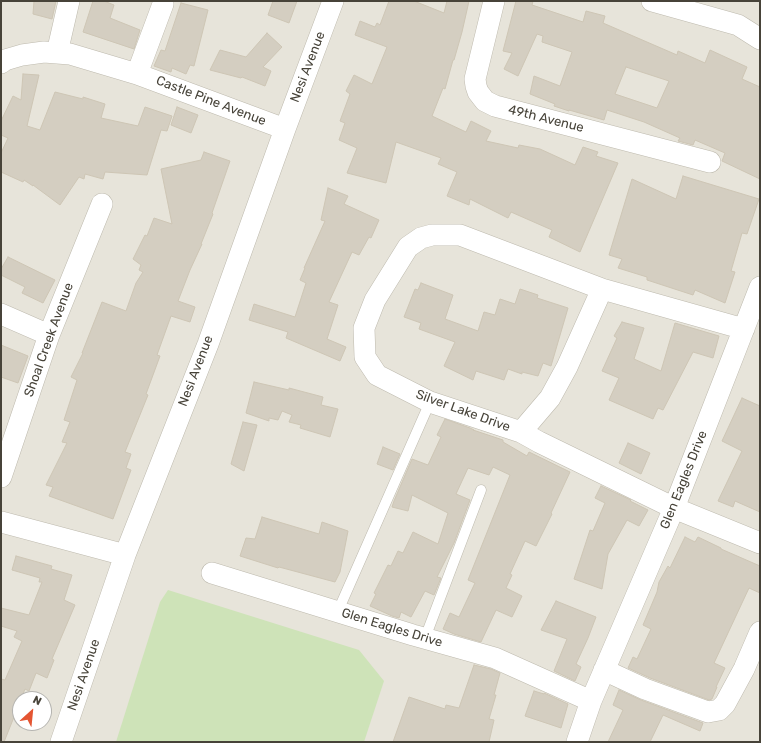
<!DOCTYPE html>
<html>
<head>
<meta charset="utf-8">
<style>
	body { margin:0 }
	#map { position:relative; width:761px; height:743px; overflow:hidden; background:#f4f1eb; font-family:Rubik,sans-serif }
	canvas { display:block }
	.frame { position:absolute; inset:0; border:2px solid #474339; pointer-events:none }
	.north { position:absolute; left:12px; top:691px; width:40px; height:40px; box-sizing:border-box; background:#fff; border:1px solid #b5b4b0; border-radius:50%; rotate:27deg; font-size:11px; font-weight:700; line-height:16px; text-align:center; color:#474339 }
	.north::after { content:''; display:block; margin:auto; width:14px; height:18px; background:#e45532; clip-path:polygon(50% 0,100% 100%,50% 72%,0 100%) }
</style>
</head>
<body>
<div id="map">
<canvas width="761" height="743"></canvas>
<div class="frame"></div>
<div class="north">N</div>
</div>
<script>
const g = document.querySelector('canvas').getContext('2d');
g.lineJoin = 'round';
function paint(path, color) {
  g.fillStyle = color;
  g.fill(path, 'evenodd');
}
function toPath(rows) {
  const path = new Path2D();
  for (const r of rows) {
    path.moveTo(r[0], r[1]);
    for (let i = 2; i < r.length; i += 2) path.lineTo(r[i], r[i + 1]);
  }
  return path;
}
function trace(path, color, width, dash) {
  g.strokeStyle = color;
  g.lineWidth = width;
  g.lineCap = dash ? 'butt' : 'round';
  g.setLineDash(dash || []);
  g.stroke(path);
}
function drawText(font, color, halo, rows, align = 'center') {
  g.font = font + ' Rubik,sans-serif';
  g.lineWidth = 3;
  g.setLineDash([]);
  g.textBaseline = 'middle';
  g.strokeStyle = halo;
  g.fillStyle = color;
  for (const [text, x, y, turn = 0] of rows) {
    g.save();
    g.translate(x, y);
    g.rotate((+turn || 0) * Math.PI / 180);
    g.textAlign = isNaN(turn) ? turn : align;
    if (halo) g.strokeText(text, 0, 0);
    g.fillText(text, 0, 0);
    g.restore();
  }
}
const residential = toPath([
	[1,1,760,1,760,742,1,742],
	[20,699,44,699,44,723,20,723]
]);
const green = toPath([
	[168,590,359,650,384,681,364,742,116,742,160,602]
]);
const building = toPath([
	[34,1,56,1,52,19,33,14,34,1],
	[93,1,104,1,114,5,110,18,140,30,134,49,83,32,93,1],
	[273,1,297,1,289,23,268,15,273,1],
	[389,1,414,1,444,13,447,1,469,1,462,32,454,60,453,60,445,89,443,88,432,116,466,132,471,121,491,131,486,141,518,148,519,145,540,149,575,165,583,147,598,152,596,156,618,163,580,252,549,237,552,230,511,212,508,218,470,199,469,205,447,196,457,172,438,164,441,158,396,142,386,183,347,173,357,148,339,140,345,123,340,121,350,94,346,91,354,75,372,84,387,47,355,35,360,21,375,27,377,23,380,25,389,1],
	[516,1,533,1,532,5,583,22,586,11,605,16,603,23,677,55,678,51,705,63,710,50,747,67,742,79,760,87,760,179,722,161,725,153,695,140,693,145,678,141,680,138,644,122,607,110,604,120,569,110,569,111,554,106,555,104,530,94,534,76,560,86,572,52,542,42,543,36,537,34,518,76,504,69,512,53,503,51,516,1],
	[626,67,669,81,657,108,615,94,626,67],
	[181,3,208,10,194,66,190,65,186,74,172,68,171,72,154,66,161,50,165,51,181,3],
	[267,33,282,47,263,67,271,71,265,86,242,77,241,78,210,70,220,50,246,57,267,33],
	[23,74,39,75,27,126,40,130,55,92,83,99,83,97,105,104,101,118,138,126,145,107,172,116,167,131,161,130,147,175,105,172,103,179,85,174,84,179,79,177,60,205,33,185,33,186,24,180,23,182,1,172,1,153,8,138,1,135,1,121,13,96,21,100,23,74],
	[177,107,198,115,191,133,171,125,177,107],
	[204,152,230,161,212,213,213,214,201,244,202,244,190,270,178,301,195,307,190,322,171,316,157,355,160,356,146,394,148,395,125,452,131,454,126,468,131,470,113,519,49,496,53,487,46,485,67,443,62,442,70,422,64,420,77,380,71,377,83,353,82,353,102,302,126,311,136,283,143,272,139,270,141,265,133,259,145,235,147,236,154,218,172,224,161,169,201,160,204,152],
	[683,176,759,199,747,234,742,233,731,271,735,272,725,303,695,290,693,295,647,280,647,277,618,268,622,259,609,255,632,179,676,199,683,176],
	[328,188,348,196,344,204,379,220,371,238,369,237,359,255,352,252,329,302,338,305,327,339,346,347,340,361,286,338,288,332,249,320,254,304,295,317,306,283,300,280,305,268,304,268,325,221,321,220,328,188],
	[8,257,55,280,43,303,22,293,25,287,1,275,1,269,8,257],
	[421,283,453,295,445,319,478,331,484,312,495,315,500,299,515,304,520,289,538,295,537,298,568,308,551,366,543,363,538,376,522,372,522,374,508,369,504,380,476,371,473,380,444,366,455,342,419,329,421,323,404,317,415,289,418,290,421,283],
	[622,322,644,328,634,359,661,371,675,323,719,336,713,358,693,352,663,410,658,408,653,419,609,400,619,378,602,371,617,338,614,336,622,322],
	[1,345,28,356,18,383,1,377,1,345],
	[254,382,289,390,289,388,323,397,321,405,338,409,330,437,300,428,301,425,289,422,292,415,282,411,278,420,269,418,269,421,246,413,254,382],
	[742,398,760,406,760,512,735,501,733,507,718,501,742,451,722,441,742,398],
	[445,419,470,428,474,430,473,430,503,440,503,442,527,456,529,452,570,472,551,513,552,514,536,546,525,541,510,574,512,575,506,588,522,596,512,617,496,610,481,642,454,634,443,629,450,613,459,617,475,583,468,580,510,475,493,467,489,475,468,468,456,494,470,500,454,543,437,577,441,578,434,595,425,591,411,617,401,612,399,618,392,616,370,606,376,594,374,593,388,565,391,566,398,551,403,553,413,532,438,544,448,513,412,495,408,511,392,507,394,501,412,459,428,465,441,437,437,435,445,419],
	[243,422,257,425,244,471,231,464,243,422],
	[628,443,650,453,641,474,619,463,628,443],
	[383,447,400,454,393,470,377,464,383,447],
	[601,486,631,500,630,501,648,510,639,526,627,520,608,554,602,589,574,579,590,530,593,531,605,503,595,498,601,486],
	[262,517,319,534,322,522,348,531,340,572,335,582,279,567,278,568,240,556,246,538,255,539,262,517],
	[685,537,695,542,698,537,721,548,721,549,760,566,760,593,749,588,714,663,725,668,716,687,717,687,712,699,709,700,650,678,628,668,633,657,637,659,651,629,643,625,657,592,659,582,668,566,670,568,685,537],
	[16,556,52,566,51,569,72,575,64,600,75,605,52,659,54,660,47,678,36,673,29,691,25,689,21,699,20,699,20,702,4,742,1,742,1,679,5,680,22,641,14,637,17,631,1,626,1,608,29,615,42,582,39,582,40,578,12,570,16,556],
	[556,601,596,617,588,638,576,664,581,667,575,681,554,671,567,639,541,630,556,601],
	[474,665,491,669,500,673,494,695,496,695,489,719,494,720,489,742,393,742,409,697,445,709,446,705,459,708,474,665],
	[619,690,641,700,703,723,700,731,663,715,650,742,608,742,623,710,613,705,619,690],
	[534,691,544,694,544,693,568,704,561,728,525,716,534,691]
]);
const service = toPath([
	[338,611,430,402],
	[425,638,481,490]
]);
const minor = toPath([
	[494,1,475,79,476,86,478,92,485,101,495,106,710,162],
	[652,1,738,25,760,39],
	[57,53,69,1],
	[1,63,5,60,22,55,44,52,70,54,137,74,285,129],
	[137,74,163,4],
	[602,289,567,367,550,398,521,432,430,402,377,375,365,357,364,328,375,300,408,247,421,238,432,235,460,235,602,289,744,329],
	[1,314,49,335],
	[521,432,539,442,674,508,760,543],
	[1,477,49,335,102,204],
	[1,522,125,555],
	[212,573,413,635,495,658,591,701],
	[604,670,645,689,708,712,719,710,725,704,744,669,760,632],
	[61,742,125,555,208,344,285,129,333,1],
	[577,742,591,701,674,508,760,287]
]);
const streetNames = [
	["Nesi Avenue",308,67,-69],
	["Castle Pine Avenue",211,101,21],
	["49th Avenue",546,119,14],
	["Shoal Creek Avenue",49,340,-70],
	["Nesi Avenue",196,371,-69],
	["Silver Lake Drive",463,411,20],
	["Glen Eagles Drive",684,480,-68],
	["Glen Eagles Drive",392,628,17],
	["Nesi Avenue",84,675,-71]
];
paint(residential, '#e7e4da');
paint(green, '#cee3b8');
paint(building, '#d4cec1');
trace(building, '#cec6b5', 1);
trace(service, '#bebaae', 11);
trace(minor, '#bebaae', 22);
trace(service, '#fff', 10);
trace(minor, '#fff', 21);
drawText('13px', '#474339', '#fff', streetNames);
</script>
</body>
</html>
